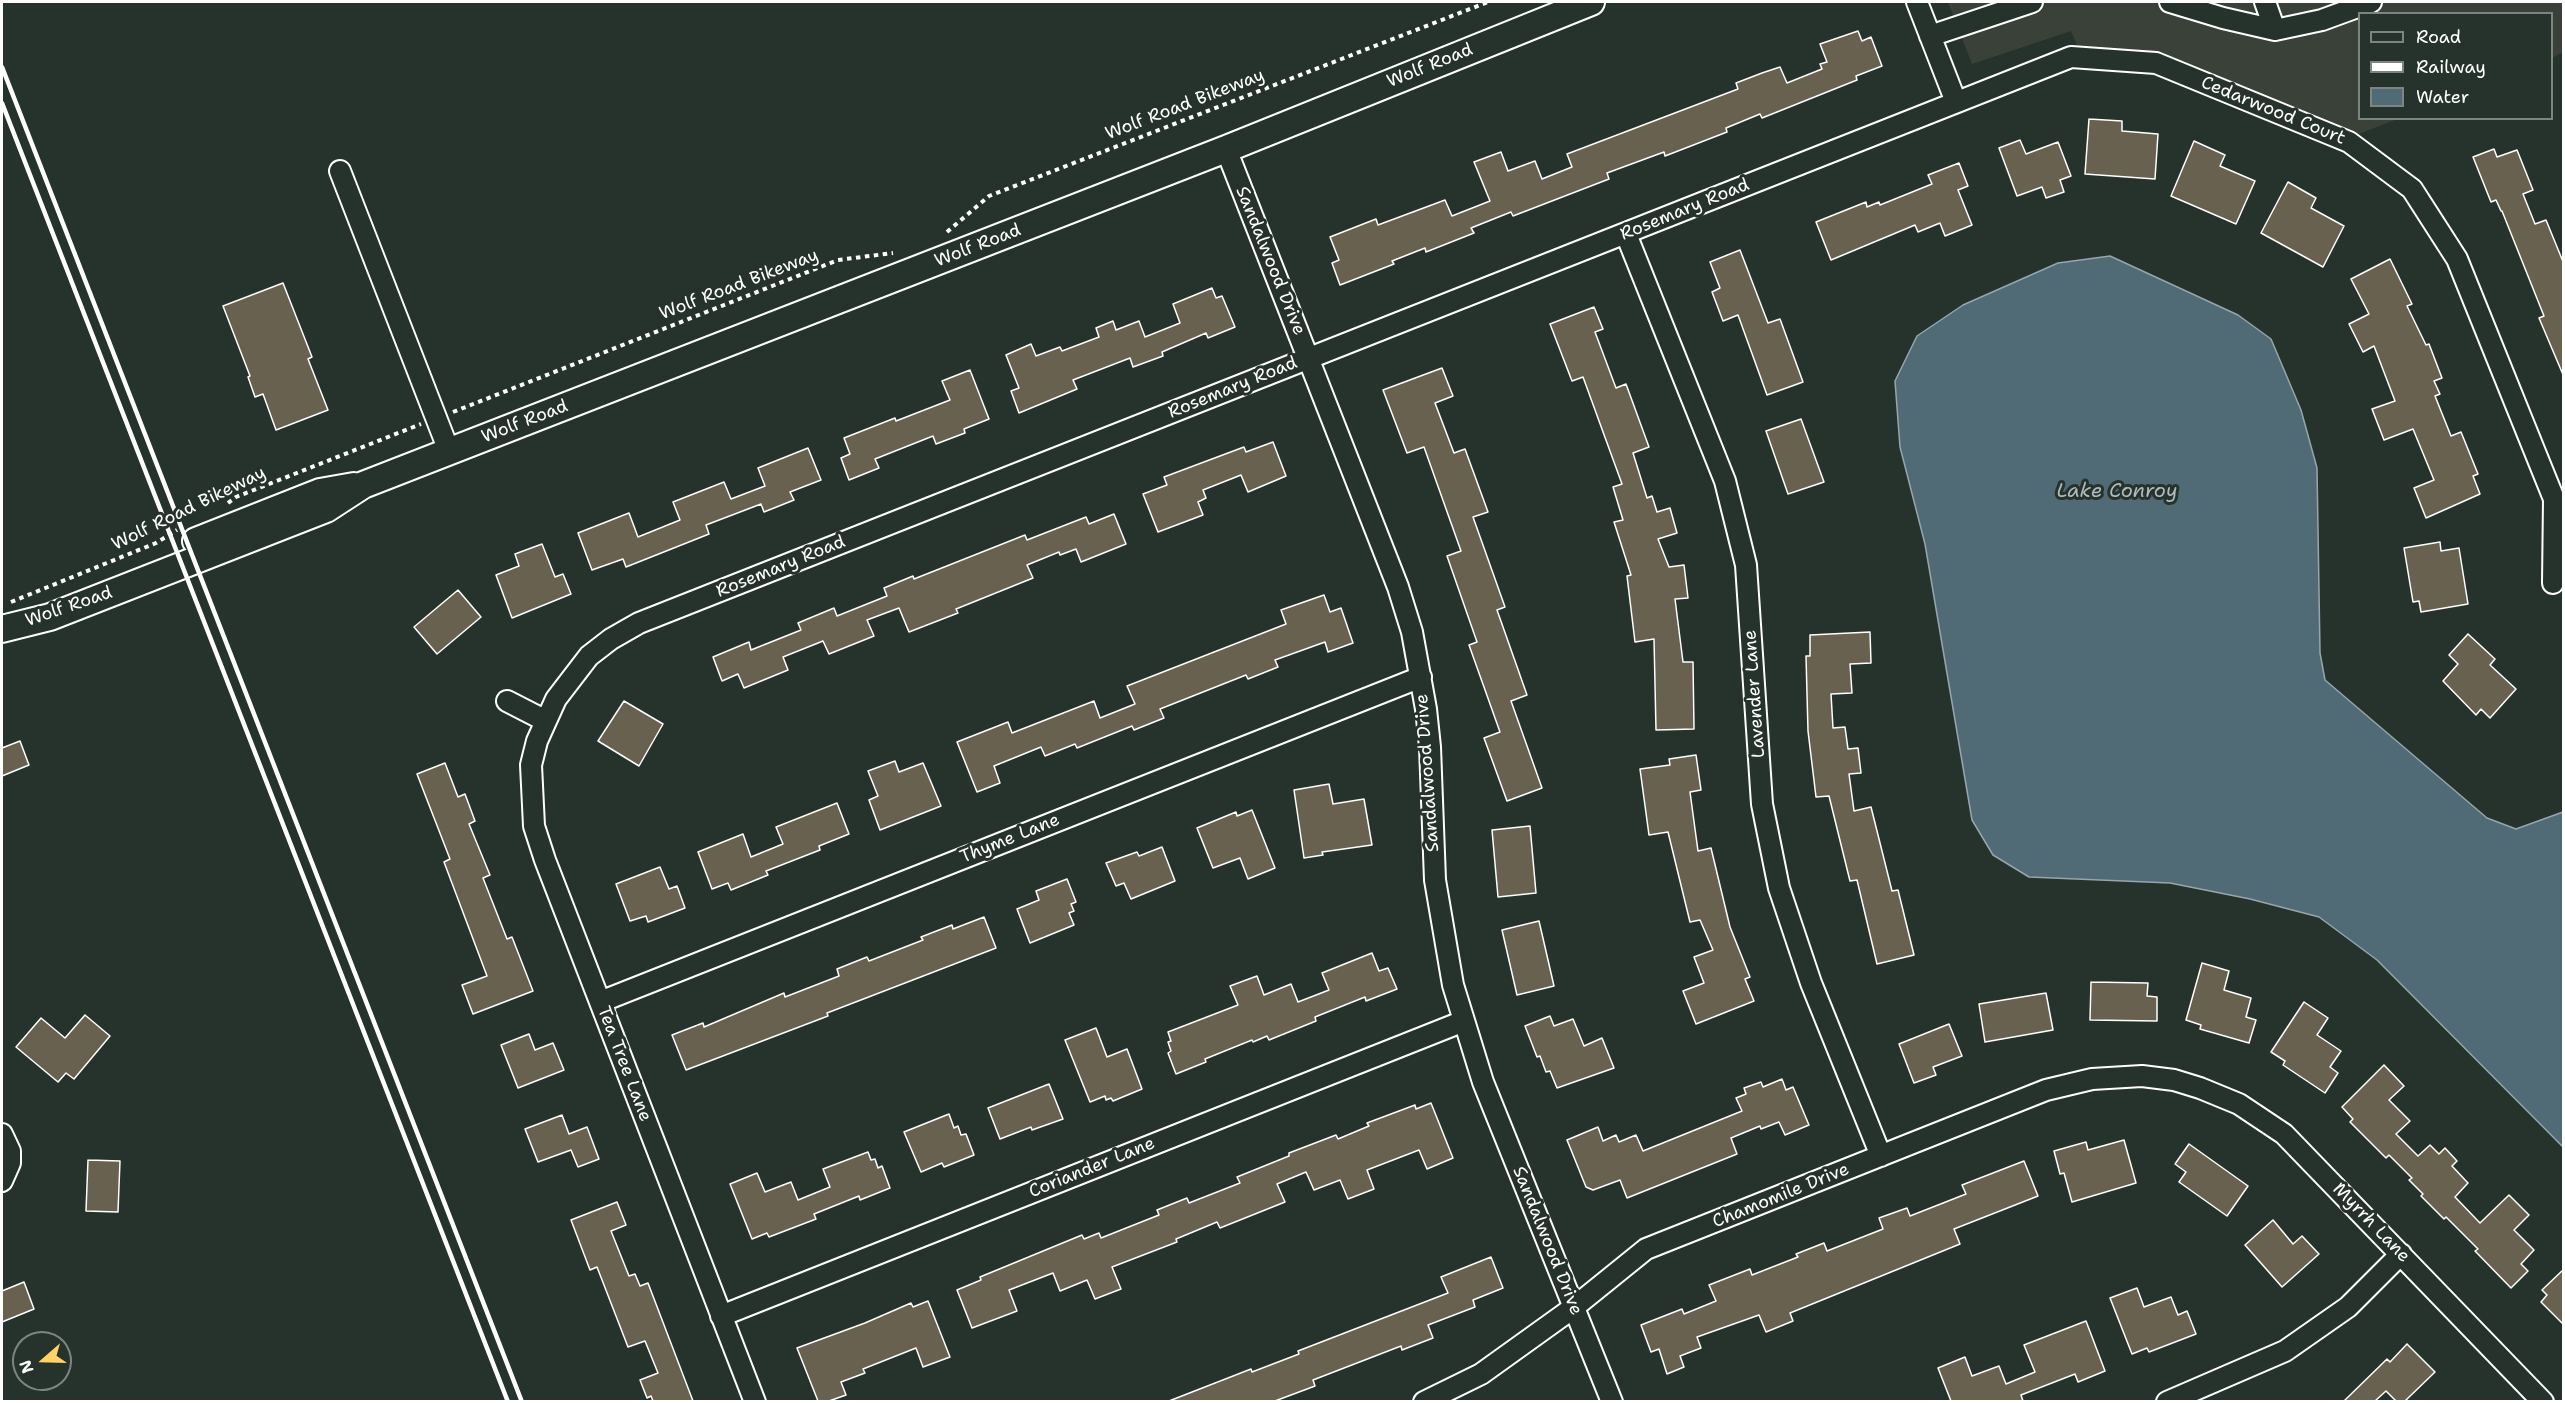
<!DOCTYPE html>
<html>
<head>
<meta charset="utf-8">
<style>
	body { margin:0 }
	#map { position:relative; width:2565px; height:1403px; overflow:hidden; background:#26332d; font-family:"Shantell Sans",sans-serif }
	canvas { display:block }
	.frame { position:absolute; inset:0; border:3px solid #fff; pointer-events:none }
	.legend { position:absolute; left:2358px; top:12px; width:195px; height:108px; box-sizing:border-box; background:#26332d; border:2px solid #7d8581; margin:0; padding:8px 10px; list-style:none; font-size:18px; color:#fff }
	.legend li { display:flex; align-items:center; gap:12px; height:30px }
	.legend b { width:30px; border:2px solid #7d8581 }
	.north { position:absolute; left:12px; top:1331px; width:60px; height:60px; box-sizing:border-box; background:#26332d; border:2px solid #7d8581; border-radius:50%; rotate:250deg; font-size:16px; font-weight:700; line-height:24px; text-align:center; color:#fff }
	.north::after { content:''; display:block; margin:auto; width:21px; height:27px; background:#ffd166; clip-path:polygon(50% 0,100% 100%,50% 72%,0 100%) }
</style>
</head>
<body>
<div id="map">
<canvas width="2565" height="1403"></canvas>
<div class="frame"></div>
<ul class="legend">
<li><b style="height:8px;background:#26332d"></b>Road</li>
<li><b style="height:8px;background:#fff"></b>Railway</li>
<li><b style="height:16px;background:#516b76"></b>Water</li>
</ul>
<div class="north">N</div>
</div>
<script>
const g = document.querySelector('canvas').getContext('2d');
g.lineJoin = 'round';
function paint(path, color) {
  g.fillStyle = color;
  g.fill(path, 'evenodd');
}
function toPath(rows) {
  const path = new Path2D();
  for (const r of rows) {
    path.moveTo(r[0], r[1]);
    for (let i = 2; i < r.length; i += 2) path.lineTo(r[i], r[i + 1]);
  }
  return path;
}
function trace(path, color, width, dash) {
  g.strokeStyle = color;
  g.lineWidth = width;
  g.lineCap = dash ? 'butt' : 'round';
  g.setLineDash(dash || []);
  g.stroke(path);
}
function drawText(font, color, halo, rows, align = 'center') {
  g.font = font + ' "Shantell Sans",sans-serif';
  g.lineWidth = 6;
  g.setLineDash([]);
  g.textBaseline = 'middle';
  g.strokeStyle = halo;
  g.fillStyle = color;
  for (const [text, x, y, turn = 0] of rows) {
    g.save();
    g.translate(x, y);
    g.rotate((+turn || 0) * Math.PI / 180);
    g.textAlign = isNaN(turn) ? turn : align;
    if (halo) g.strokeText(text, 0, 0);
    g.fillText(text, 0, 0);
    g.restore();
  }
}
const built = toPath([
	[1948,2,2563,2,2563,52,2552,58,2552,14,2360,14,2360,118,2397,119,2354,136,2157,56,2079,50,2071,31,1972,64]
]);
const water = toPath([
	[2110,256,2238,315,2271,339,2301,410,2317,468,2320,653,2325,680,2487,818,2516,829,2563,812,2563,1147,2377,960,2319,917,2250,899,2170,883,2029,877,1993,855,1972,820,1925,544,1900,447,1895,381,1917,336,1963,305,2058,263,2110,256]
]);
const building = toPath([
	[1858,31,1862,41,1871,37,1882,66,1856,76,1857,80,1762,118,1760,114,1726,128,1727,132,1665,156,1664,152,1607,173,1609,179,1513,216,1511,212,1471,228,1474,233,1426,252,1425,248,1392,261,1394,264,1340,285,1332,263,1339,260,1330,237,1376,219,1378,225,1445,200,1452,216,1490,201,1474,162,1501,152,1508,171,1535,161,1542,179,1572,167,1567,154,1738,89,1736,83,1762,73,1780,67,1787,83,1822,69,1820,64,1827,62,1820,44,1858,31],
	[2089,119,2122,121,2122,131,2158,134,2155,179,2085,174,2089,119],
	[2020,140,2026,154,2058,142,2071,176,2060,180,2064,192,2046,198,2042,187,2017,196,1999,148,2020,140],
	[2194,141,2225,155,2220,166,2255,181,2236,224,2171,196,2194,141],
	[2494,149,2497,157,2517,150,2533,190,2523,194,2535,224,2546,220,2564,264,2564,377,2539,318,2544,316,2502,211,2501,211,2496,200,2491,202,2473,157,2494,149],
	[1959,163,1968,186,1958,190,1972,225,1945,236,1940,223,1918,232,1915,225,1831,260,1816,222,1866,202,1867,207,1879,202,1880,205,1932,184,1928,175,1959,163],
	[2288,182,2316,198,2311,208,2344,226,2323,267,2261,233,2288,182],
	[1740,250,1768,323,1780,319,1803,382,1767,395,1738,315,1723,321,1712,292,1720,288,1710,262,1740,250],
	[2390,259,2412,304,2407,306,2426,345,2429,344,2442,378,2434,381,2440,394,2435,396,2451,436,2461,432,2478,474,2473,476,2480,494,2426,518,2414,488,2434,480,2413,429,2384,440,2372,409,2395,401,2374,346,2363,352,2349,324,2369,314,2351,279,2390,259],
	[283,283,312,357,308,359,328,410,276,430,263,394,255,397,248,377,250,376,223,306,283,283],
	[1212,288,1216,298,1222,296,1235,327,1208,338,1206,333,1162,352,1163,356,1133,367,1130,358,1073,380,1077,389,1019,413,1011,391,1019,388,1006,355,1031,344,1036,356,1060,347,1062,351,1099,337,1096,328,1113,321,1116,330,1139,321,1145,337,1180,323,1173,304,1212,288],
	[1594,307,1603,329,1595,332,1616,388,1626,384,1649,447,1633,453,1647,498,1652,496,1657,512,1670,508,1677,533,1658,539,1669,567,1684,565,1688,598,1675,599,1683,662,1693,662,1694,729,1656,730,1654,639,1635,642,1627,576,1631,575,1614,522,1623,520,1613,487,1622,484,1583,377,1572,381,1550,324,1594,307],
	[1442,368,1453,396,1435,403,1454,453,1465,449,1488,512,1473,517,1505,607,1497,610,1527,695,1511,701,1542,788,1507,801,1484,738,1500,732,1469,645,1477,642,1447,556,1461,551,1424,447,1407,453,1383,390,1442,368],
	[970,370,989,419,964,429,965,433,936,444,933,436,875,459,879,468,849,480,841,458,850,454,844,438,895,418,896,421,950,400,942,381,970,370],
	[1801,419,1824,482,1788,494,1766,431,1801,419],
	[1273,442,1286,476,1248,492,1241,475,1203,490,1206,498,1198,502,1203,515,1158,532,1143,494,1167,485,1164,477,1244,447,1246,452,1273,442],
	[808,448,821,480,790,492,794,500,764,512,761,504,706,525,709,534,626,567,623,559,592,570,578,533,629,513,638,537,680,520,673,502,724,482,731,499,765,486,758,468,808,448],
	[1114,514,1126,544,1081,562,1076,549,1060,555,1059,552,1027,565,1033,578,956,609,958,613,909,632,899,608,867,620,874,636,829,654,823,641,783,657,788,670,744,688,738,674,722,681,713,657,749,642,751,650,801,630,798,623,834,608,837,616,887,596,884,588,913,576,914,579,1025,535,1027,540,1086,517,1089,524,1114,514],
	[2440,542,2441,551,2459,548,2468,604,2421,612,2419,601,2413,602,2404,548,2440,542],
	[542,544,555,577,563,574,571,594,512,618,496,575,519,566,515,554,542,544],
	[458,590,481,617,437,654,414,627,458,590],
	[1324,595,1330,612,1341,608,1353,643,1328,652,1325,642,1275,660,1278,667,1248,679,1246,675,1160,709,1164,718,1134,730,1132,726,1077,748,1075,744,1045,756,1041,747,994,766,1000,783,977,792,957,742,1008,722,1012,733,1094,701,1100,718,1135,704,1127,686,1286,624,1281,610,1324,595],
	[1870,632,1871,663,1850,664,1852,693,1831,694,1833,728,1845,727,1848,749,1858,748,1861,773,1849,774,1854,811,1871,807,1892,891,1898,890,1914,955,1877,964,1857,880,1850,881,1829,796,1816,797,1808,731,1806,656,1810,656,1810,635,1870,632],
	[2468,634,2495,659,2490,665,2516,689,2490,718,2481,709,2476,715,2443,681,2458,664,2449,655,2468,634],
	[624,701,663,724,639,766,598,741,624,701],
	[20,741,29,765,2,776,2,748,20,741],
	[1696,755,1701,790,1690,792,1698,851,1711,848,1730,927,1750,977,1745,979,1754,1001,1696,1024,1683,991,1704,983,1694,957,1713,950,1700,920,1690,922,1668,832,1649,835,1640,769,1670,765,1669,759,1696,755],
	[895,761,899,772,923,763,941,806,880,830,869,800,878,796,868,771,895,761],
	[445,763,458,797,465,794,475,821,469,824,490,875,483,878,507,939,512,937,533,991,473,1014,462,985,487,976,444,862,450,859,417,774,445,763],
	[1329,784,1333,804,1364,799,1372,845,1322,852,1323,855,1304,858,1294,790,1329,784],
	[837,803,849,834,819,846,820,850,766,871,768,875,731,890,728,883,712,889,698,852,743,834,751,857,783,844,776,827,837,803],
	[1252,810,1275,868,1248,879,1240,858,1213,868,1197,828,1236,812,1237,816,1252,810],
	[1530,826,1536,893,1498,897,1492,830,1530,826],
	[1162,847,1175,881,1131,899,1124,883,1116,886,1106,863,1137,852,1139,856,1162,847],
	[660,867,669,889,677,886,685,908,648,922,646,916,630,921,616,884,660,867],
	[1067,879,1076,902,1071,904,1074,911,1069,913,1074,925,1030,943,1017,909,1039,900,1036,891,1067,879],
	[984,917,996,948,827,1013,828,1016,686,1070,672,1035,703,1023,704,1027,784,993,785,997,839,976,837,969,867,957,869,961,923,940,921,937,952,925,953,929,984,917],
	[1539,921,1554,986,1517,995,1502,930,1539,921],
	[1372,953,1379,971,1388,968,1397,989,1366,1001,1365,997,1315,1017,1316,1021,1269,1040,1267,1036,1253,1042,1252,1040,1205,1059,1206,1062,1176,1074,1168,1053,1171,1051,1168,1042,1171,1041,1168,1032,1238,1005,1230,986,1257,976,1264,995,1291,984,1298,1002,1329,990,1322,973,1372,953],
	[2202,963,2229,971,2224,990,2251,998,2246,1017,2256,1020,2249,1043,2200,1029,2201,1025,2186,1020,2202,963],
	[2091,982,2148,983,2147,996,2157,997,2157,1021,2090,1020,2091,982],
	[2046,993,2053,1030,1985,1042,1979,1004,2046,993],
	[2304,1002,2328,1018,2317,1035,2341,1051,2330,1067,2338,1073,2325,1093,2283,1065,2285,1061,2271,1052,2304,1002],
	[85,1015,110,1036,74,1079,66,1073,58,1082,16,1047,41,1018,65,1038,85,1015],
	[1550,1016,1554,1026,1573,1019,1584,1046,1602,1038,1614,1068,1557,1088,1550,1071,1546,1072,1540,1056,1537,1057,1525,1026,1550,1016],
	[1949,1024,1962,1056,1933,1067,1936,1075,1914,1083,1899,1044,1949,1024],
	[1096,1028,1107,1057,1127,1049,1142,1089,1113,1101,1111,1098,1106,1100,1105,1096,1090,1102,1065,1040,1096,1028],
	[529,1034,535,1050,553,1043,564,1070,518,1088,501,1045,529,1034],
	[2384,1065,2404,1086,2389,1100,2410,1121,2396,1134,2418,1156,2430,1145,2439,1154,2445,1148,2457,1161,2452,1166,2468,1183,2455,1197,2480,1223,2509,1195,2529,1215,2514,1230,2534,1250,2521,1264,2528,1271,2511,1288,2475,1251,2478,1249,2446,1217,2444,1219,2421,1196,2423,1194,2409,1180,2412,1178,2389,1155,2386,1158,2350,1122,2353,1119,2342,1107,2384,1065],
	[1782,1079,1786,1090,1793,1087,1809,1125,1785,1135,1779,1122,1761,1129,1760,1126,1731,1138,1737,1154,1627,1198,1620,1180,1593,1190,1586,1187,1567,1140,1598,1127,1603,1141,1616,1135,1619,1142,1636,1135,1643,1151,1742,1111,1736,1098,1746,1094,1744,1088,1761,1082,1763,1087,1782,1079],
	[1049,1084,1063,1119,1032,1130,1031,1127,1000,1139,988,1108,1049,1084],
	[1431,1103,1453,1158,1427,1169,1419,1150,1367,1170,1374,1189,1348,1199,1340,1180,1314,1190,1306,1172,1277,1184,1285,1202,1220,1228,1217,1222,1176,1239,1177,1242,1112,1267,1121,1289,1095,1299,1087,1280,1060,1291,1053,1273,1009,1290,1017,1311,972,1328,957,1290,981,1280,980,1277,1082,1235,1084,1239,1099,1233,1101,1238,1159,1215,1157,1210,1187,1198,1189,1203,1240,1183,1237,1177,1289,1156,1289,1153,1336,1135,1338,1139,1369,1126,1367,1123,1415,1105,1416,1109,1431,1103],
	[949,1114,954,1128,958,1126,961,1135,966,1134,974,1155,944,1167,942,1163,921,1172,904,1132,949,1114],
	[562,1115,569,1134,587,1127,599,1159,578,1167,571,1150,538,1162,525,1129,562,1115],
	[2124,1140,2136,1183,2072,1202,2064,1173,2060,1174,2054,1151,2086,1142,2088,1150,2124,1140],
	[2189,1144,2248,1186,2227,1216,2179,1182,2186,1172,2175,1164,2189,1144],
	[868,1152,871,1160,875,1159,878,1168,882,1166,890,1188,860,1200,859,1196,814,1214,816,1219,769,1237,767,1233,752,1239,730,1184,757,1173,765,1192,791,1182,798,1200,830,1187,823,1169,868,1152],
	[88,1160,120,1161,118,1212,86,1211,88,1160],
	[2024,1161,2038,1196,1954,1229,1960,1244,1790,1313,1793,1321,1766,1332,1759,1315,1697,1337,1701,1348,1680,1356,1684,1367,1667,1374,1659,1349,1651,1352,1641,1325,1682,1309,1684,1314,1716,1301,1709,1285,1750,1269,1752,1275,1798,1257,1796,1254,1824,1243,1827,1251,1883,1229,1879,1218,1907,1208,1910,1216,1966,1194,1962,1185,2024,1161],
	[617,1202,626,1225,611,1231,629,1276,635,1274,640,1286,648,1283,693,1401,653,1401,651,1396,647,1398,640,1380,658,1373,645,1341,628,1347,597,1267,590,1270,571,1220,617,1202],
	[2273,1220,2293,1244,2302,1236,2319,1254,2282,1287,2245,1245,2273,1220],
	[1491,1257,1503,1288,1473,1300,1475,1307,1428,1325,1433,1338,1402,1350,1401,1346,1313,1380,1315,1386,1275,1401,1169,1401,1251,1369,1252,1372,1299,1354,1298,1351,1448,1293,1441,1277,1491,1257],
	[2564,1269,2564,1325,2541,1302,2547,1295,2542,1290,2564,1269],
	[24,1282,34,1309,2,1322,2,1291,24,1282],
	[2137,1288,2144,1307,2171,1297,2178,1315,2187,1311,2196,1334,2149,1352,2147,1348,2132,1354,2110,1298,2137,1288],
	[928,1301,950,1357,923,1367,916,1348,863,1369,865,1373,841,1382,846,1395,829,1401,818,1401,797,1348,865,1323,911,1303,913,1307,928,1301],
	[2086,1321,2105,1371,2078,1382,2075,1374,2021,1395,2023,1401,1951,1401,1938,1368,1965,1357,1972,1376,1999,1366,2006,1384,2035,1372,2024,1345,2086,1321],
	[2407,1344,2435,1372,2405,1401,2396,1401,2386,1391,2375,1401,2344,1401,2387,1359,2390,1362,2407,1344]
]);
const path = toPath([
	[947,232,989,196,1488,2],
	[453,412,838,260,893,253],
	[228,503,236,497,421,424],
	[11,602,156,543,177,530]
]);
const minor = toPath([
	[1917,2,1956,102],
	[2170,2,2223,18,2275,30,2322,20,2371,2],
	[2265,2,2275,30],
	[1930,36,2032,2],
	[1226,149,1398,587,1412,632,1426,709,1430,747,1435,880,1453,985,1483,1082,1612,1402],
	[340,171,449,451],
	[1626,234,1725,481,1746,565,1762,804,1779,888,1811,983,1881,1156],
	[507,701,546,721],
	[600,1002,1421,677],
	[2,1134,10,1151,10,1163,2,1181],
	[721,1316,1464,1021],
	[755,1402,545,860,534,826,531,765,537,741,556,699,589,656,611,639,639,623,2071,57,2156,63,2349,142,2412,189,2457,259,2554,499,2553,583],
	[1424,1402,1481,1374,1573,1308,1646,1249,2046,1090,2092,1079,2142,1076,2174,1080,2200,1088,2239,1104,2284,1134,2543,1402],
	[2167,1402,2285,1351,2348,1307,2401,1254]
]);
const major = toPath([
	[196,541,320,492,354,486],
	[2,629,50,617,326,509,363,485,1226,149,1591,2]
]);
const rail = toPath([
	[2,67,522,1402],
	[2,103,508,1402]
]);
const streetNames = [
	["Wolf Road",1430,66,-22],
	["Wolf Road Bikeway",1185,105,-21],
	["Cedarwood Court",2273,111,22],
	["Rosemary Road",1685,210,-22],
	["Wolf Road",978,246,-21],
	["Sandalwood Drive",1270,261,68],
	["Wolf Road Bikeway",739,285,-21],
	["Rosemary Road",1233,388,-22],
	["Wolf Road",525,422,-21],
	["Wolf Road Bikeway",189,509,-26],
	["Rosemary Road",781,567,-22],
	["Wolf Road",69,607,-19],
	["Lavender Lane",1755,694,-94],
	["Sandalwood Drive",1428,773,-94],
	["Thyme Lane",1010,839,-22],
	["Tea Tree Lane",624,1064,69],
	["Coriander Lane",1092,1168,-22],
	["Chamomile Drive",1781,1196,-22],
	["Myrrh Lane",2371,1223,46],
	["Sandalwood Drive",1547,1241,68]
];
const waterNames = [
	["Lake Conroy",2117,492]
];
paint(built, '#3a4138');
paint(water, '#516b76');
trace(water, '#97a6ad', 1.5);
paint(building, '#686150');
trace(building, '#fff', 1.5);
trace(minor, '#fff', 24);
trace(major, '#fff', 30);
trace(path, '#fff', 4, [4.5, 4.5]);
trace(minor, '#26332d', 20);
trace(major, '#26332d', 26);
trace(rail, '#fff', 4.5);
drawText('18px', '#fff', '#26332d', streetNames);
drawText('italic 20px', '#b1bcc1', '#26332d', waterNames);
</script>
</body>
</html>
